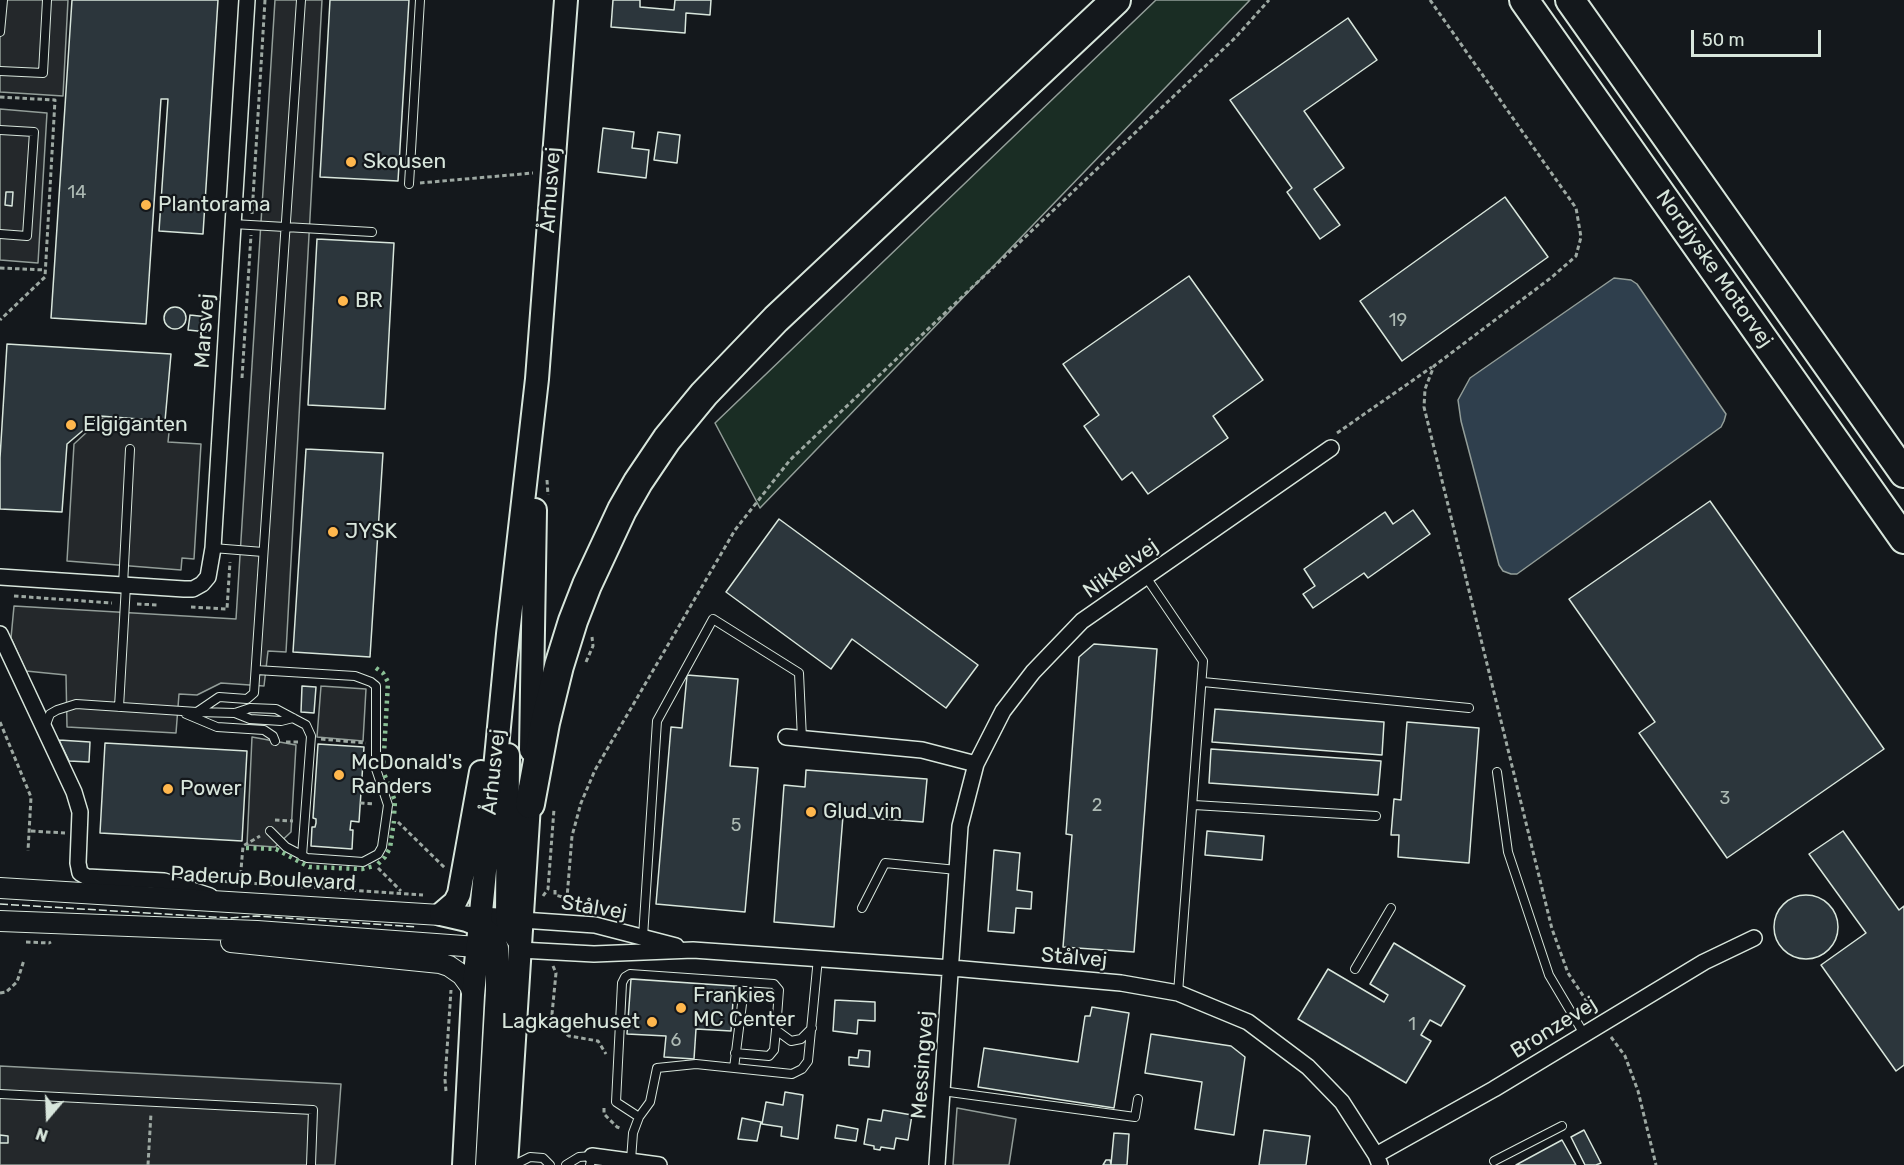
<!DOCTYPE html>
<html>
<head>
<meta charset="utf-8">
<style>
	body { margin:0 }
	#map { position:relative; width:1904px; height:1165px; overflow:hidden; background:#14181c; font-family:Rubik,sans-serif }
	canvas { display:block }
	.north { position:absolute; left:18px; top:1087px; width:60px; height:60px; -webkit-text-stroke:4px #14181c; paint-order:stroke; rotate:199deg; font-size:16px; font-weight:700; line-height:24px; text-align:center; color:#d8e6dc }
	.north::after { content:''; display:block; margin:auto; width:21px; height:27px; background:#d8e6dc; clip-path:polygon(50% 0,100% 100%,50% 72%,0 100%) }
	.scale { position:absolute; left:1691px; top:30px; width:130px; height:27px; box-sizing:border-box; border:3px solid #d8e6dc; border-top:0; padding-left:8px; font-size:18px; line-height:21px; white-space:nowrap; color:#d8e6dc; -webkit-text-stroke:4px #14181c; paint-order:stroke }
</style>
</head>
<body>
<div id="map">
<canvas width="1904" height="1165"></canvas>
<div class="north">N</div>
<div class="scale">50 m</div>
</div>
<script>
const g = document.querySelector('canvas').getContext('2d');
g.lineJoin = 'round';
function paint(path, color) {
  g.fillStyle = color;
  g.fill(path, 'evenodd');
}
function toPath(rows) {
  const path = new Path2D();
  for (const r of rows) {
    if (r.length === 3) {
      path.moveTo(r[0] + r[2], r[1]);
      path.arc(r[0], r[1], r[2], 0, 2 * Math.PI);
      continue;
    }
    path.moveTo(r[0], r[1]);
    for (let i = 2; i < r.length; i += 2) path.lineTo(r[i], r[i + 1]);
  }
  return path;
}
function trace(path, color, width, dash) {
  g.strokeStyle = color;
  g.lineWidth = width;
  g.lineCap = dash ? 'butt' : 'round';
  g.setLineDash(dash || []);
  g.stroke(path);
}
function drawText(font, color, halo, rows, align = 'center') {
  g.font = font + ' Rubik,sans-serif';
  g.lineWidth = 4.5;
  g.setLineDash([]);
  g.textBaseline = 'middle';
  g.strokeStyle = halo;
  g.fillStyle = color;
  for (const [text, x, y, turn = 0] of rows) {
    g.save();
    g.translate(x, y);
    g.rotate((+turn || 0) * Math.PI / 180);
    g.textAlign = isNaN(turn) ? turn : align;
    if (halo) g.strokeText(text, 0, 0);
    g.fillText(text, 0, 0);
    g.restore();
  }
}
const green = toPath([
	[1156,0,1250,0,760,508,715,423,1156,0]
]);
const parking = toPath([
	[0,0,68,0,63,96,0,92,0,0],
	[275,0,322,0,286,652,268,651,264,686,221,683,197,695,179,694,176,733,67,727,66,675,26,671,11,638,14,606,236,619,275,0],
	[0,109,47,113,38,263,0,260,0,109],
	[102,418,170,423,168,442,201,444,194,559,182,558,181,570,67,561,74,444,102,418],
	[321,686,366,689,363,741,317,737,321,686],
	[252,737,296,745,291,832,275,847,247,845,252,737],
	[0,1066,341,1084,335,1165,0,1165,0,1066],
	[957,1108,1016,1119,1009,1165,953,1165,957,1108]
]);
const water = toPath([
	[1614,278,1631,280,1637,284,1726,414,1724,421,1721,427,1524,569,1517,574,1511,574,1503,571,1499,565,1461,421,1458,400,1470,378,1614,278]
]);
const building = toPath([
	[72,0,218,0,203,234,159,231,168,99,161,99,146,324,51,318,72,0],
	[330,0,409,0,398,181,320,177,330,0],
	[613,0,640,0,640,7,674,10,675,0,711,0,710,15,686,13,685,33,611,27,613,0],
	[1348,18,1377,60,1304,111,1344,168,1314,189,1340,225,1320,239,1287,192,1292,188,1230,100,1348,18],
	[603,128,634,132,632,148,649,150,646,178,598,172,603,128],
	[658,132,680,135,677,163,654,160,658,132],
	[6,192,13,192,12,206,5,205,6,192],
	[1505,197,1548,257,1402,361,1360,301,1505,197],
	[317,239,394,243,385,409,308,405,317,239],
	[1189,276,1263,380,1213,416,1228,438,1148,494,1132,472,1122,480,1084,426,1099,415,1063,364,1189,276],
	[175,318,11],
	[190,315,208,317,207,332,188,330,190,315],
	[7,344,171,354,165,421,100,416,67,444,62,512,0,509,0,458,7,344],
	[306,449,383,453,370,657,293,652,306,449],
	[1710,501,1884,749,1727,858,1639,733,1655,722,1569,599,1710,501],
	[1413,510,1430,534,1368,578,1364,573,1313,608,1303,594,1315,586,1304,569,1385,512,1393,524,1413,510],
	[779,519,978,665,946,708,852,639,831,669,726,592,779,519],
	[1094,644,1157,649,1134,952,1063,947,1072,835,1066,834,1079,657,1094,644],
	[687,675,738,679,730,766,758,768,745,912,656,904,671,727,682,728,687,675],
	[302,686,316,687,314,713,301,712,302,686],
	[1215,709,1384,722,1382,755,1212,742,1215,709],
	[1407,722,1479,728,1469,863,1398,857,1399,835,1391,835,1394,799,1401,800,1407,722],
	[59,740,90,742,89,762,69,761,59,740],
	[105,743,247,751,242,841,100,833,105,743],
	[318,744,364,747,359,822,351,821,350,830,353,830,352,849,311,846,312,827,315,827,316,823,316,819,313,818,318,744],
	[1211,749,1381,761,1378,795,1209,783,1211,749],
	[806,770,927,779,923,822,843,816,834,927,774,922,784,785,805,787,806,770],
	[1207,831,1264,836,1262,860,1205,855,1207,831],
	[1843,831,1899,910,1904,906,1904,1065,1896,1071,1821,965,1866,933,1809,854,1843,831],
	[994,850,1020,853,1017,890,1032,892,1031,909,1016,908,1014,933,988,931,994,850],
	[1806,927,32],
	[1394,943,1465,986,1441,1026,1430,1020,1421,1035,1431,1041,1406,1083,1298,1019,1328,969,1384,1002,1388,995,1370,984,1394,943],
	[631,979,734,986,731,1031,696,1029,694,1059,664,1057,666,1036,627,1034,631,979],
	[835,1000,875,1002,875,1021,858,1020,857,1034,833,1031,835,1000],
	[1092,1007,1129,1013,1114,1108,978,1087,984,1048,1078,1062,1085,1016,1090,1016,1092,1007],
	[1151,1034,1231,1046,1245,1057,1234,1135,1195,1129,1202,1082,1145,1073,1151,1034],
	[859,1050,870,1051,869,1067,849,1065,849,1057,858,1058,859,1050],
	[785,1092,803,1095,798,1139,781,1136,782,1127,762,1124,766,1102,783,1105,785,1092],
	[883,1110,912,1115,908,1140,896,1138,894,1149,881,1147,880,1150,874,1149,874,1146,864,1144,868,1119,881,1121,883,1110],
	[742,1118,761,1122,757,1141,738,1139,742,1118],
	[837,1125,858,1129,856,1141,835,1138,837,1125],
	[1264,1130,1310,1136,1306,1165,1259,1165,1264,1130],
	[1584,1130,1601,1163,1596,1165,1585,1165,1571,1137,1584,1130],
	[1114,1133,1129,1134,1127,1165,1103,1165,1106,1160,1110,1160,1111,1164,1114,1133],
	[0,1135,8,1136,8,1143,0,1143,0,1135],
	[1562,1140,1576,1165,1516,1165,1562,1140]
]);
const path = toPath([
	[1430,0,1576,208,1581,237,1576,256,1552,277,1434,366,1425,389,1424,407,1552,929,1568,973,1594,1012],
	[0,97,55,100,45,277,0,320],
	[420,183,533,173],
	[252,214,265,0],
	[0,268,45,270],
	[242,378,251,235],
	[1337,433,1432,367],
	[547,480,548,495],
	[14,596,112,603],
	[137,604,157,605],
	[191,607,227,609,230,562],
	[586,662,593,646,592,637],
	[0,722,31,797,28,851],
	[321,739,366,743],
	[286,742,300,742],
	[360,803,374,804],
	[275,820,293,821],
	[398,822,445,868],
	[31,831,65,833],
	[378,868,401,891],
	[217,881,423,895],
	[240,882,243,846,260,836],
	[555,890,555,895,567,898,572,836,581,803,595,770,735,530,790,460,1235,38,1269,0],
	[543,896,548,889,554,809],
	[26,942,49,943,51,942],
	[553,966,556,973,552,1014,558,1028,569,1036,598,1041,606,1054],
	[0,993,6,992,17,982,24,960],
	[1611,1037,1625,1056,1638,1091,1656,1165],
	[446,1091,445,1080,451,990],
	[604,1108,604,1114,617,1127,622,1129],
	[148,1165,151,1113]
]);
const service = toPath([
	[0,32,3,0],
	[0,71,43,73,47,0],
	[0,130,34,132,27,236,0,234],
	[409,184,420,0],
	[233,224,372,232],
	[213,548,263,552],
	[1146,577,1203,661,1178,993],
	[123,585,130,449],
	[256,670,355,676,371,682,376,686,376,769,388,805,382,847,378,854,363,862,307,858,286,847,270,831],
	[1203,682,1469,708],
	[119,707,126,585],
	[198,712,235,713,250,708,276,709,306,725,311,736,302,856],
	[235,713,250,719,281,721,293,718],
	[186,714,217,727,264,730,273,736,275,741],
	[45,727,50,714,57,710,76,704,197,712,219,697,247,699,254,693,301,0],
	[1497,772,1508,852,1549,975,1584,1034],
	[1194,805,1376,816],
	[862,908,885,863,957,870],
	[643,937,657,721,713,619,799,673,802,739],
	[1355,969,1391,908],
	[735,1053,769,1056,774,1050,776,1030],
	[734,1068,743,996],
	[942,1091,1135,1117,1138,1099],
	[0,1094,313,1110,311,1165],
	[639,1117,616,1102,622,983,625,977,630,974,774,984,779,990,776,1030,791,1041,801,1039,812,1028],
	[631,1160,633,1133,639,1117,650,1102,657,1068,696,1064,792,1074,802,1069,808,1061,818,958],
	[1494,1161,1562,1126],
	[514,1165,530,1157,543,1158,550,1165],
	[566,1165,579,1157,592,1156,590,1165]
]);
const minor = toPath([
	[0,577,184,589,193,589,202,584,208,577,213,548,247,0],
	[0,634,74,792,80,812,78,863,80,873,87,877,164,881,210,896],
	[786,737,922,750,976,764],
	[522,920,595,925,676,946],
	[520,950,594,954,693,950,952,968,1121,983,1178,993,1248,1022,1308,1067,1342,1102,1376,1155,1380,1165],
	[1376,1155,1494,1089,1704,962,1754,938],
	[592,1156,659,1165],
	[937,1165,960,826,976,764,1003,711,1033,672,1082,621,1331,448]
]);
const tertiary = toPath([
	[0,888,522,920],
	[0,921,257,931,491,948],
	[231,942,440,963,449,966,462,975,470,986,473,995]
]);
const secondary = toPath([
	[531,750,535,510],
	[508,755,507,919,510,927,517,938],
	[441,914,455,902,459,894,481,772],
	[441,914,467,920,479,925,491,935,497,948,497,991,487,1165],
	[464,1165,473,995,508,634,537,379,566,0],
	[506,1165,530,789]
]);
const motorway = toPath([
	[1524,0,1904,539],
	[1570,0,1904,473],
	[530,804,545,723,559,666,573,621,587,585,622,510,638,482,667,439,704,394,776,319,1116,0]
]);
const hedge = toPath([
	[376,668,383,673,388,682,383,771,395,801,394,816],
	[246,848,276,849,309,867,362,869,374,866],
	[378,864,385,857,390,848,394,821]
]);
const fence = toPath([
	[0,904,230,918,256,916,417,927]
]);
const markers = [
	[351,162,6,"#ffb74d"],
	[146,205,6,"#ffb74d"],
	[343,301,6,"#ffb74d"],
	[71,425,6,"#ffb74d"],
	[333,532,6,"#ffb74d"],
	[339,775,6,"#ffb74d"],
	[168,789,6,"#ffb74d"],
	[811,812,6,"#ffb74d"],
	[681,1008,6,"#ffb74d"],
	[652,1022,6,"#ffb74d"]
];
const numberNames = [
	["14",77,193],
	["19",1398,321],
	["3",1725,799],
	["2",1097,806],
	["5",736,826],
	["1",1412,1025],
	["6",676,1041]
];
const poiNames = [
	["Skousen",363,162],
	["Plantorama",158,205],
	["BR",355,301],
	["Elgiganten",83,425],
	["JYSK",345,532],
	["McDonald's",351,763],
	["Randers",351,787],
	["Power",180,789],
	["Glud vin",823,812],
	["Frankies",693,996],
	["MC Center",693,1020],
	["Lagkagehuset",640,1022,"right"]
];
const streetNames = [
	["Århusvej",551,190,-86],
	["Nordjyske Motorvej",1714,269,55],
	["Marsvej",205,331,-86],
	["Nikkelvej",1121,569,-35],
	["Århusvej",494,772,-84],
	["Paderup Boulevard",263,879,3],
	["Stålvej",594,908,9],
	["Stålvej",1074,958,5],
	["Bronzevej",1554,1028,-32],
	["Messingvej",923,1065,-86]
];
paint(green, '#1a2d24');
trace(green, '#939e99', 1.5);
paint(parking, '#24282b');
trace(parking, '#939e99', 1.5);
paint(water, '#2f3f4d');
trace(water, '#939e99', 1.5);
paint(building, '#2c363c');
trace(building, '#d8e6dc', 1.5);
trace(service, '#d8e6dc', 10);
trace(minor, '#d8e6dc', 18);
trace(tertiary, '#d8e6dc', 22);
trace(secondary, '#d8e6dc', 26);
trace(motorway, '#d8e6dc', 32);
trace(path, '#9da8a2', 3, [4.5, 3]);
trace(service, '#14181c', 8);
trace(minor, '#14181c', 15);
trace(tertiary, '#14181c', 20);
trace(secondary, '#14181c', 22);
trace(motorway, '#14181c', 28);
trace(hedge, '#8ac095', 4.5, [3, 4.5]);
trace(fence, '#d8e6dc', 1.5, [8, 3]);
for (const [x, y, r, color] of markers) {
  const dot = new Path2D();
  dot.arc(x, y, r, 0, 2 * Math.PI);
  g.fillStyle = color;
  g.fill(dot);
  trace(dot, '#14181c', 2);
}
drawText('18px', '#adbab4', null, numberNames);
drawText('21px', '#d8e6dc', '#14181c', poiNames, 'left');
drawText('21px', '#d8e6dc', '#14181c', streetNames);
</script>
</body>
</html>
